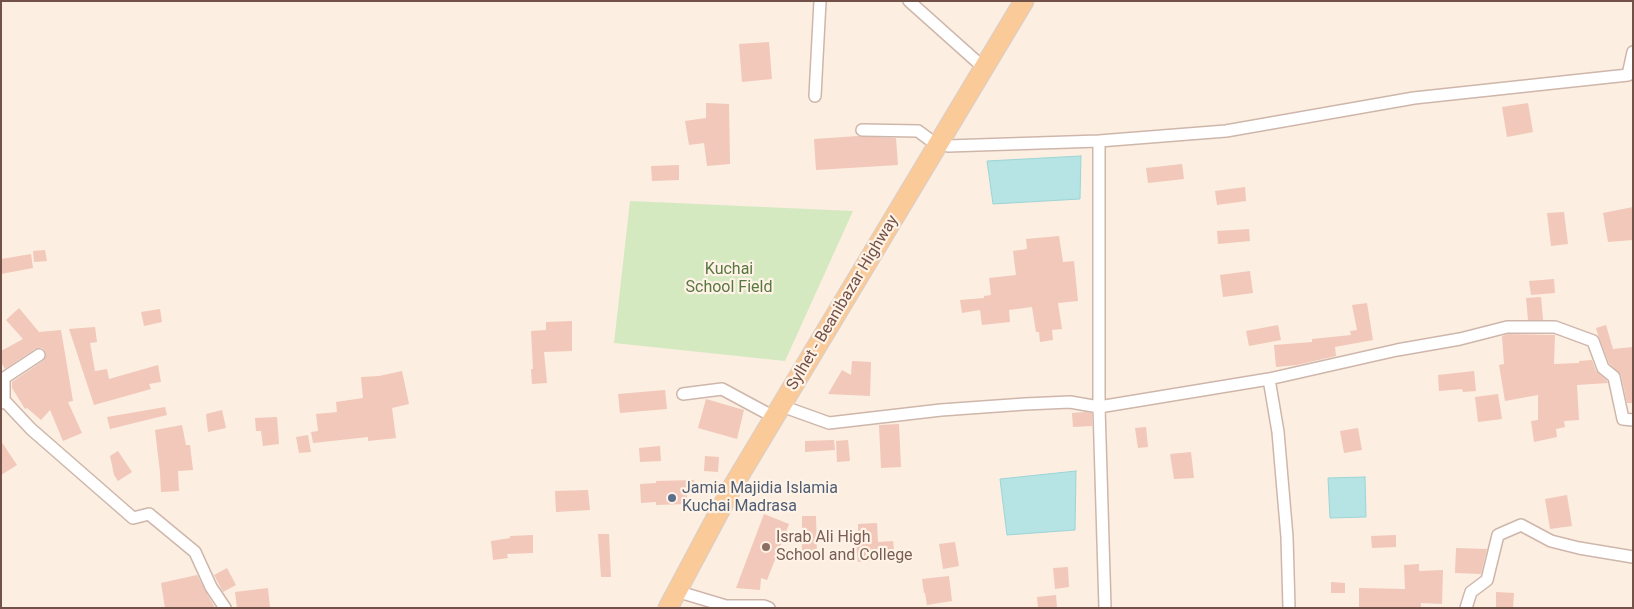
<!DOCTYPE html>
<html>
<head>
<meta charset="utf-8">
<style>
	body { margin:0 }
	#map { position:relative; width:1634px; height:609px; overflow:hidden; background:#fceee1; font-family:Roboto,sans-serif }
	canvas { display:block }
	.frame { position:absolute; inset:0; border:2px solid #725248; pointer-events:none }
</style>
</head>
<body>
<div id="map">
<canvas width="1634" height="609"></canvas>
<div class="frame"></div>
</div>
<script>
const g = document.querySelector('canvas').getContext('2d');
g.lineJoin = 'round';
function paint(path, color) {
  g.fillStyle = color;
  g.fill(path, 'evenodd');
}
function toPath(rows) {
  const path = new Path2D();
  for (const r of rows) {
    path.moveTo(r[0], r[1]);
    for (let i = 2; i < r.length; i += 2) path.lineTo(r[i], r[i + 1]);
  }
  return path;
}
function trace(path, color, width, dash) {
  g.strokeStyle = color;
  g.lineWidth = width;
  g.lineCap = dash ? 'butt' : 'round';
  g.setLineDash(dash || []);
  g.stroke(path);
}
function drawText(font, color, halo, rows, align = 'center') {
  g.font = font + ' Roboto,sans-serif';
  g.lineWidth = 4.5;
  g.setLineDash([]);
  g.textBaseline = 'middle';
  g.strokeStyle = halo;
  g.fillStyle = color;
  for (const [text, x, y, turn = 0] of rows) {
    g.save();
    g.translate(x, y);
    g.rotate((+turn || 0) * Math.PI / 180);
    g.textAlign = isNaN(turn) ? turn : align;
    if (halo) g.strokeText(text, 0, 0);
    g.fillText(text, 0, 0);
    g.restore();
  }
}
const green = toPath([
	[630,201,853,211,785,361,614,343]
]);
const water = toPath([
	[1081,156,1080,199,993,204,987,161,1081,156],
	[1076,471,1075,530,1007,535,1000,479,1076,471],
	[1365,477,1366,517,1330,518,1328,478,1365,477]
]);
const building = toPath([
	[769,42,772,79,742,82,739,44],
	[706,103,729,104,730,164,707,166,704,143,689,145,685,121,706,118],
	[1528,103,1533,132,1507,137,1502,107],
	[858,136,896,138,898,165,816,170,814,139],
	[1182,164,1184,179,1148,183,1146,168],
	[679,165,679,180,652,181,651,166],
	[1245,187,1246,201,1217,205,1215,191],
	[1633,207,1633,240,1608,242,1603,213],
	[1564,212,1568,244,1551,246,1547,213],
	[1249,229,1250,241,1218,244,1217,231],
	[1059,236,1063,262,1074,261,1078,301,1058,303,1062,329,1052,330,1053,340,1040,342,1039,332,1036,332,1032,307,1009,310,1010,322,982,325,980,310,962,313,960,300,984,298,984,296,991,295,989,278,1016,275,1013,251,1027,249,1026,239],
	[45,250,47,261,34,262,33,251],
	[31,254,33,268,1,274,1,259],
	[1250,271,1253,293,1223,297,1220,275],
	[1554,279,1555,293,1531,295,1529,281],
	[1541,297,1543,320,1528,320,1526,298],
	[1367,303,1373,340,1335,347,1336,356,1297,365,1276,367,1274,345,1312,342,1312,339,1351,335,1350,331,1357,330,1352,305],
	[19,308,39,332,61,330,73,401,68,402,82,433,63,441,50,410,41,420,27,408,25,409,12,388,12,382,43,361,46,355,45,351,42,348,35,349,5,369,1,362,1,351,23,339,6,320],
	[160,309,162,322,144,326,141,312],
	[572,321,572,351,544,352,547,383,532,384,531,369,533,369,531,331,546,330,546,322],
	[1278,325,1281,340,1249,346,1246,331],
	[1606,325,1613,349,1633,347,1633,403,1627,403,1621,375,1609,363,1598,335,1596,328],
	[95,327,97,342,90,343,95,371,107,369,109,379,158,365,161,382,149,384,151,389,94,405,69,329],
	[1508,334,1555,335,1554,364,1579,363,1579,361,1592,360,1596,371,1607,381,1608,383,1577,385,1579,420,1564,421,1565,427,1556,429,1557,437,1534,442,1531,421,1538,420,1538,395,1505,401,1499,365,1504,364,1502,336],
	[852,361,871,362,870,396,828,394,842,370,851,375],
	[402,371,409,404,392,408,396,438,368,441,368,437,313,443,311,432,318,431,316,414,337,412,336,402,363,398,361,377,379,376],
	[1474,371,1476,391,1463,392,1462,389,1439,391,1438,375],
	[665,390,667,409,620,413,618,394],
	[1498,394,1502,419,1478,422,1475,397],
	[706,399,744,410,737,439,698,428],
	[165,407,167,415,110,429,107,417],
	[222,410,226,428,208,432,206,414],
	[1085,412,1092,413,1092,426,1073,427,1072,413],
	[277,417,279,444,263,446,261,431,256,431,255,418],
	[899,424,901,467,881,468,879,425],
	[182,425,186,445,190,445,193,470,178,471,179,491,161,492,160,472,155,430],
	[1146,427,1148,447,1138,448,1135,428],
	[1358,428,1362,450,1344,453,1340,431],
	[308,435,311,452,299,453,296,437],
	[834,440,835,450,805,452,805,441],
	[848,440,850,461,837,462,836,441],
	[1,441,17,465,1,475],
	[660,446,661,461,640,462,639,448],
	[118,451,132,472,118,481,114,475,110,456],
	[1191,452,1194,478,1174,479,1170,454],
	[705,456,719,457,718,472,704,471],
	[694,480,695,492,687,492,687,504,656,505,656,502,641,503,640,484,656,483,656,481],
	[819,483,819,494,803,494,803,484],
	[588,490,590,510,556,512,555,491],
	[1567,495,1572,526,1550,529,1545,499],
	[764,514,789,524,767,580,761,578,760,590,736,588],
	[802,516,816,516,817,556,802,557],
	[877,523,878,542,893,541,895,558,858,562,856,545,858,545,858,524],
	[598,534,609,534,611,577,601,577],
	[533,535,533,553,507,554,508,558,493,560,491,541,510,538,510,536],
	[1396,535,1396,547,1372,548,1371,536],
	[955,542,959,566,943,569,939,544],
	[1456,548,1487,549,1481,574,1455,573],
	[1419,564,1419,571,1443,570,1442,604,1421,603,1421,608,1359,608,1359,588,1405,589,1404,565],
	[1068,567,1069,587,1055,589,1053,568],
	[227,568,236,585,223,592,214,575],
	[197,575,215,608,165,608,161,583],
	[949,576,952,601,927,605,925,593,924,593,922,579],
	[1331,582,1345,583,1345,593,1331,593],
	[268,588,270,608,237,608,235,592],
	[1496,592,1514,593,1513,608,1496,608],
	[1056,595,1057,608,1038,608,1037,597]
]);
const street = toPath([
	[909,1,984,68],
	[815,96,820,1],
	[862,130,918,131,937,145],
	[1099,141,1099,407,1105,608],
	[948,146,1099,141,1226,131,1414,98,1628,75,1633,52],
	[1269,379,1278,432,1287,537,1289,608],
	[683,394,722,389,774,417],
	[1,397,31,429,133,518,149,514,195,552,211,587,225,608],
	[1,403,4,401,4,378,39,355],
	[790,409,829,423,941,410,1025,404,1070,402,1099,407,1269,379,1397,350,1460,339,1507,327,1555,327,1593,341,1603,368,1614,377,1623,419,1633,420],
	[686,594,726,606,764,606,769,608],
	[1466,608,1471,592,1487,580,1498,535,1521,525,1551,541,1579,548,1633,557]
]);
const primary = toPath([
	[668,608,733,486,1024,1]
]);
const markers = [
	[672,498,5,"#5c6f8a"],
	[766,547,5,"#8d6e63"]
];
const parkNames = [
	["Kuchai",729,270],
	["School Field",729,288]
];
const streetNames = [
	["Sylhet - Beanibazar Highway",843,303,-59]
];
const serviceNames = [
	["Jamia Majidia Islamia",682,489],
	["Kuchai Madrasa",682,507]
];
const educationNames = [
	["Israb Ali High",776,538],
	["School and College",776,556]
];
paint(green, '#d5e9c0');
paint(water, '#b6e4e4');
trace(water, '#9cd4d6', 1);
paint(building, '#f1c8b9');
trace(street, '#cfb6ab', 14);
trace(primary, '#d8cfcc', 21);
trace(street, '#fff', 11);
trace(primary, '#faca99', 19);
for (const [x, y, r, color] of markers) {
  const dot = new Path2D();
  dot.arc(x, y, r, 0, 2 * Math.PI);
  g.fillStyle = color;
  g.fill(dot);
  trace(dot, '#fff2e6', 2);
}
drawText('16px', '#587841', '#fff2e6', parkNames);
drawText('16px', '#725248', '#fff2e6', streetNames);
drawText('16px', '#4e5e75', '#fff2e6', serviceNames, 'left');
drawText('16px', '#785e54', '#fff2e6', educationNames, 'left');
</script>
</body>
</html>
